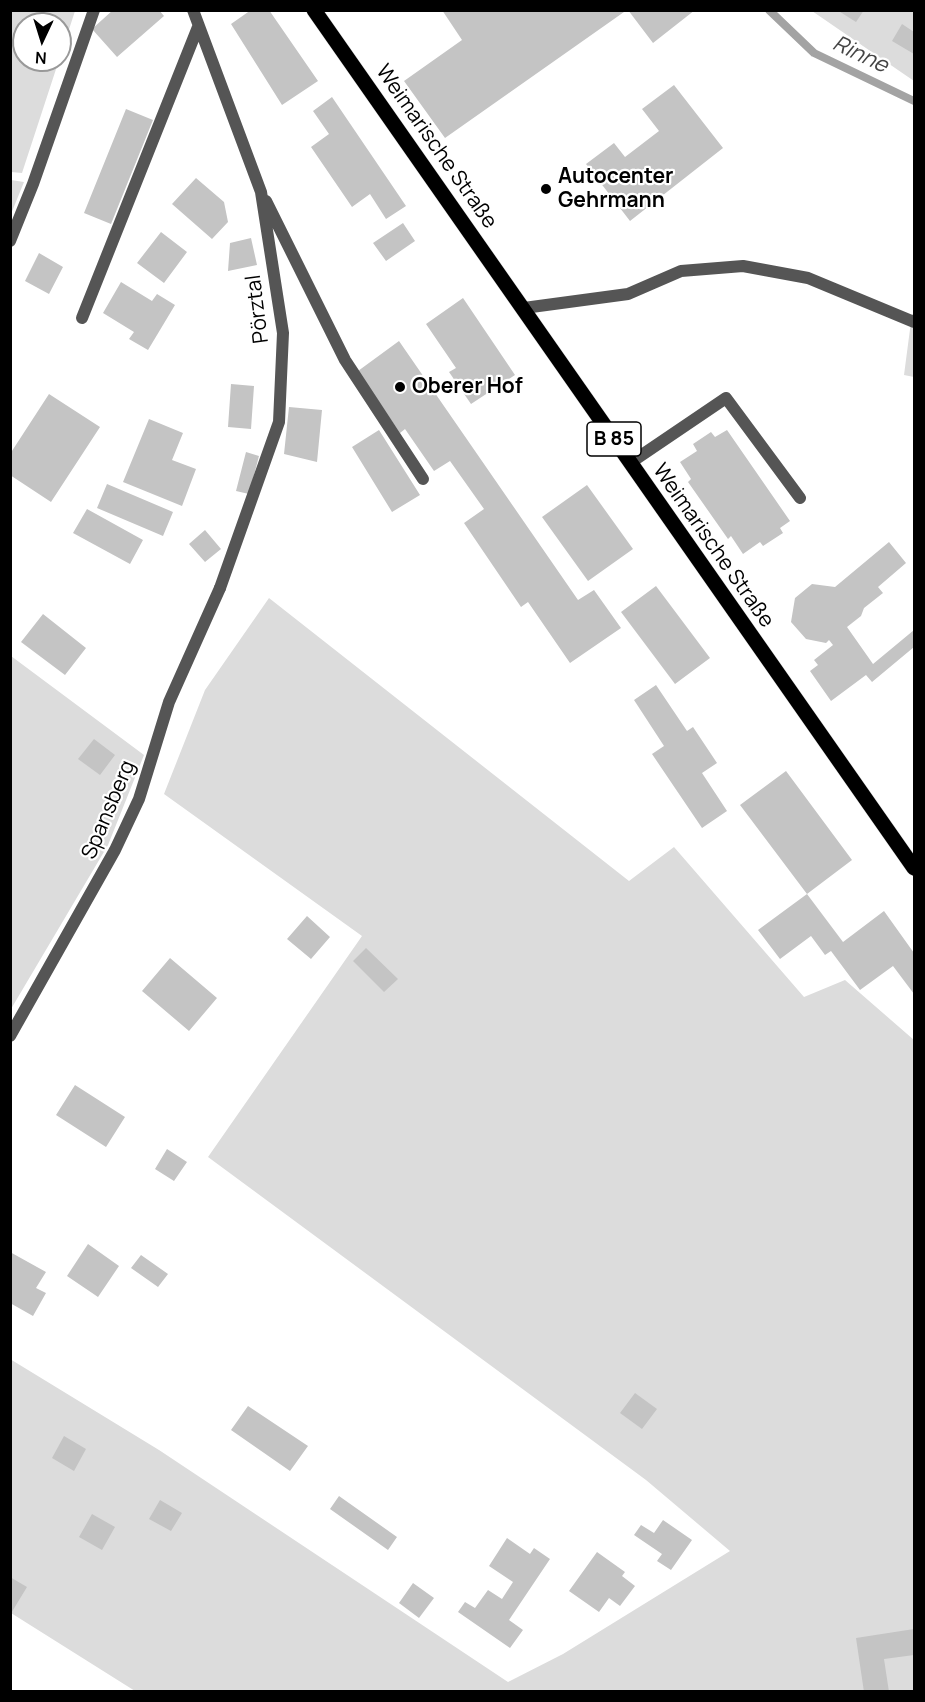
<!DOCTYPE html>
<html>
<head>
<meta charset="utf-8">
<style>
	body { margin:0 }
	#map { position:relative; width:925px; height:1702px; overflow:hidden; background:#fff; font-family:Manrope,sans-serif }
	canvas { display:block }
	.frame { position:absolute; inset:0; border:12px solid #000; pointer-events:none }
	.north { position:absolute; left:12px; top:12px; width:60px; height:60px; box-sizing:border-box; background:#fff; border:2px solid #999; border-radius:50%; rotate:184deg; font-size:16px; font-weight:700; line-height:24px; text-align:center; color:#000 }
	.north::after { content:''; display:block; margin:auto; width:21px; height:27px; background:#000; clip-path:polygon(50% 0,100% 100%,50% 72%,0 100%) }
</style>
</head>
<body>
<div id="map">
<canvas width="925" height="1702"></canvas>
<div class="frame"></div>
<div class="north">N</div>
</div>
<script>
const g = document.querySelector('canvas').getContext('2d');
g.lineJoin = 'round';
function paint(path, color) {
  g.fillStyle = color;
  g.fill(path, 'evenodd');
}
function toPath(rows) {
  const path = new Path2D();
  for (const r of rows) {
    path.moveTo(r[0], r[1]);
    for (let i = 2; i < r.length; i += 2) path.lineTo(r[i], r[i + 1]);
  }
  return path;
}
function trace(path, color, width, dash) {
  g.strokeStyle = color;
  g.lineWidth = width;
  g.lineCap = dash ? 'butt' : 'round';
  g.setLineDash(dash || []);
  g.stroke(path);
}
function drawText(font, color, halo, rows, align = 'center') {
  g.font = font + ' Manrope,sans-serif';
  g.lineWidth = 4.5;
  g.setLineDash([]);
  g.textBaseline = 'middle';
  g.strokeStyle = halo;
  g.fillStyle = color;
  for (const [text, x, y, turn = 0] of rows) {
    g.save();
    g.translate(x, y);
    g.rotate((+turn || 0) * Math.PI / 180);
    g.textAlign = isNaN(turn) ? turn : align;
    if (halo) g.strokeText(text, 0, 0);
    g.fillText(text, 0, 0);
    g.restore();
  }
}
const green = toPath([
	[10,11,75,11,60,57,60,24,24,24,24,60,59,60,22,173,11,172],
	[812,11,914,11,914,81],
	[11,180,24,182,11,214,10,180],
	[912,314,914,314,914,377,904,375],
	[269,598,629,881,674,847,804,997,845,980,914,1040,914,1691,135,1691,11,1613,10,1359,159,1450,508,1682,563,1654,730,1551,646,1480,208,1157,362,936,164,794,205,690],
	[11,656,144,755,108,845,11,1009]
]);
const stream = toPath([
	[769,10,814,53,914,101]
]);
const building = toPath([
	[113,10,159,10,164,16,117,57,92,29],
	[251,10,269,10,318,81,282,105,231,24],
	[442,10,623,10,624,12,445,138,404,81,462,40],
	[628,10,695,10,653,43],
	[837,10,864,10,856,22],
	[902,24,914,32,914,54,892,41],
	[674,85,723,148,630,221,586,164,614,143,625,157,659,131,642,109],
	[332,97,406,206,386,219,370,194,352,207,311,147,329,134,313,111],
	[126,109,153,120,111,224,84,213],
	[196,178,224,202,228,222,212,239,172,204],
	[403,223,415,241,386,261,373,243],
	[161,232,187,252,164,283,137,263],
	[251,238,257,265,228,271,230,243],
	[39,253,63,267,49,294,25,281],
	[121,282,152,301,157,294,175,305,148,350,129,339,134,332,103,313],
	[463,298,515,375,471,404,449,372,456,368,426,324],
	[399,341,578,600,594,590,621,628,570,663,528,602,521,607,464,523,484,509,450,461,434,471,405,429,400,433,358,371],
	[231,384,254,386,251,429,228,427],
	[49,394,100,427,51,502,10,475,10,454],
	[289,407,322,410,317,462,284,454],
	[149,419,183,433,172,460,196,469,182,506,123,482],
	[379,430,420,495,392,512,352,447],
	[727,430,790,521,780,528,783,533,763,546,760,542,743,554,731,536,728,539,688,482,691,479,680,462,697,451,693,444,711,432,715,437],
	[246,452,259,456,249,494,236,491],
	[107,484,173,512,163,536,97,508],
	[587,485,633,549,588,581,542,517],
	[87,509,143,540,130,564,73,533],
	[205,530,221,549,205,562,189,544],
	[889,542,906,563,878,587,883,593,864,608,861,616,847,627,873,664,914,630,914,647,872,682,866,675,831,701,810,671,818,665,814,660,833,645,829,640,826,643,806,639,791,622,795,598,812,584,835,587],
	[656,586,710,658,675,684,621,612],
	[43,614,86,648,65,675,21,642],
	[656,685,687,731,693,727,717,763,702,773,727,811,702,828,652,754,664,746,634,700],
	[94,739,115,755,100,775,78,759],
	[786,771,852,860,807,894,740,805],
	[807,894,843,942,884,911,914,953,914,994,893,966,860,990,831,951,825,955,811,936,780,959,758,930],
	[307,916,330,937,311,959,287,939],
	[366,948,398,979,384,992,353,961],
	[170,958,217,998,189,1031,142,991],
	[75,1085,125,1117,106,1147,56,1115],
	[167,1149,187,1162,174,1181,155,1169],
	[88,1244,119,1266,98,1297,67,1276],
	[10,1252,46,1272,36,1288,46,1293,33,1316,10,1303],
	[141,1255,168,1274,158,1287,131,1268],
	[635,1393,657,1409,642,1429,620,1413],
	[248,1406,308,1446,290,1471,231,1430],
	[64,1436,86,1449,74,1471,52,1458],
	[339,1496,397,1537,388,1550,330,1509],
	[160,1500,182,1513,171,1531,149,1519],
	[92,1514,115,1527,102,1550,79,1537],
	[663,1520,692,1540,671,1570,657,1561,662,1554,634,1535,641,1525,654,1533],
	[507,1538,530,1554,534,1548,550,1559,509,1620,523,1630,510,1648,458,1612,465,1602,475,1608,488,1590,502,1599,513,1582,489,1566],
	[597,1552,625,1572,622,1576,635,1586,620,1606,609,1598,599,1612,569,1591],
	[10,1577,27,1587,10,1615],
	[413,1583,434,1598,419,1618,399,1603],
	[914,1629,914,1655,884,1659,889,1692,864,1692,856,1638]
]);
const service = toPath([
	[10,241,33,184,94,10],
	[524,308,628,294,681,271,743,266,808,278,914,322],
	[630,463,726,398,800,498],
	[10,1036,115,850,139,799,169,702,220,588]
]);
const minor = toPath([
	[193,10,261,192,283,333,279,422,220,588],
	[266,201,345,360,423,479],
	[82,318,198,27]
]);
const primary = toPath([
	[314,10,914,868]
]);
const markers = [
	[546,189,6,"#000"],
	[400,387,6,"#000"]
];
const shields = [
	[614,439,54]
];
const shieldNames = [
	["B 85",614,439]
];
const streetNames = [
	["Weimarische Straße",436,147,55],
	["Pörztal",258,309,-97],
	["Weimarische Straße",713,546,55],
	["Spansberg",109,810,-67]
];
const poiNames = [
	["Autocenter",558,177],
	["Gehrmann",558,201],
	["Oberer Hof",412,387]
];
const waterNames = [
	["Rinne",860,55,25]
];
paint(green, '#dcdcdc');
trace(stream, '#a3a3a3', 8);
paint(building, '#c4c4c4');
trace(primary, '#dbdbdb', 16);
trace(service, '#555', 12);
trace(minor, '#555', 12);
trace(primary, '#000', 15);
for (const [x, y, r, color] of markers) {
  const dot = new Path2D();
  dot.arc(x, y, r, 0, 2 * Math.PI);
  g.fillStyle = color;
  g.fill(dot);
  trace(dot, '#fff', 2);
}
for (const [x, y, w] of shields) {
  const box = new Path2D();
  box.roundRect(x - w / 2, y - 17, w, 34, 4.5);
  g.fillStyle = '#fff';
  g.fill(box);
  trace(box, '#000', 1.5);
}
drawText('bold 20px', '#000', null, shieldNames);
drawText('21px', '#000', '#fff', streetNames);
drawText('bold 21px', '#000', '#fff', poiNames, 'left');
drawText('italic 22px', '#444', '#fff', waterNames);
</script>
</body>
</html>
